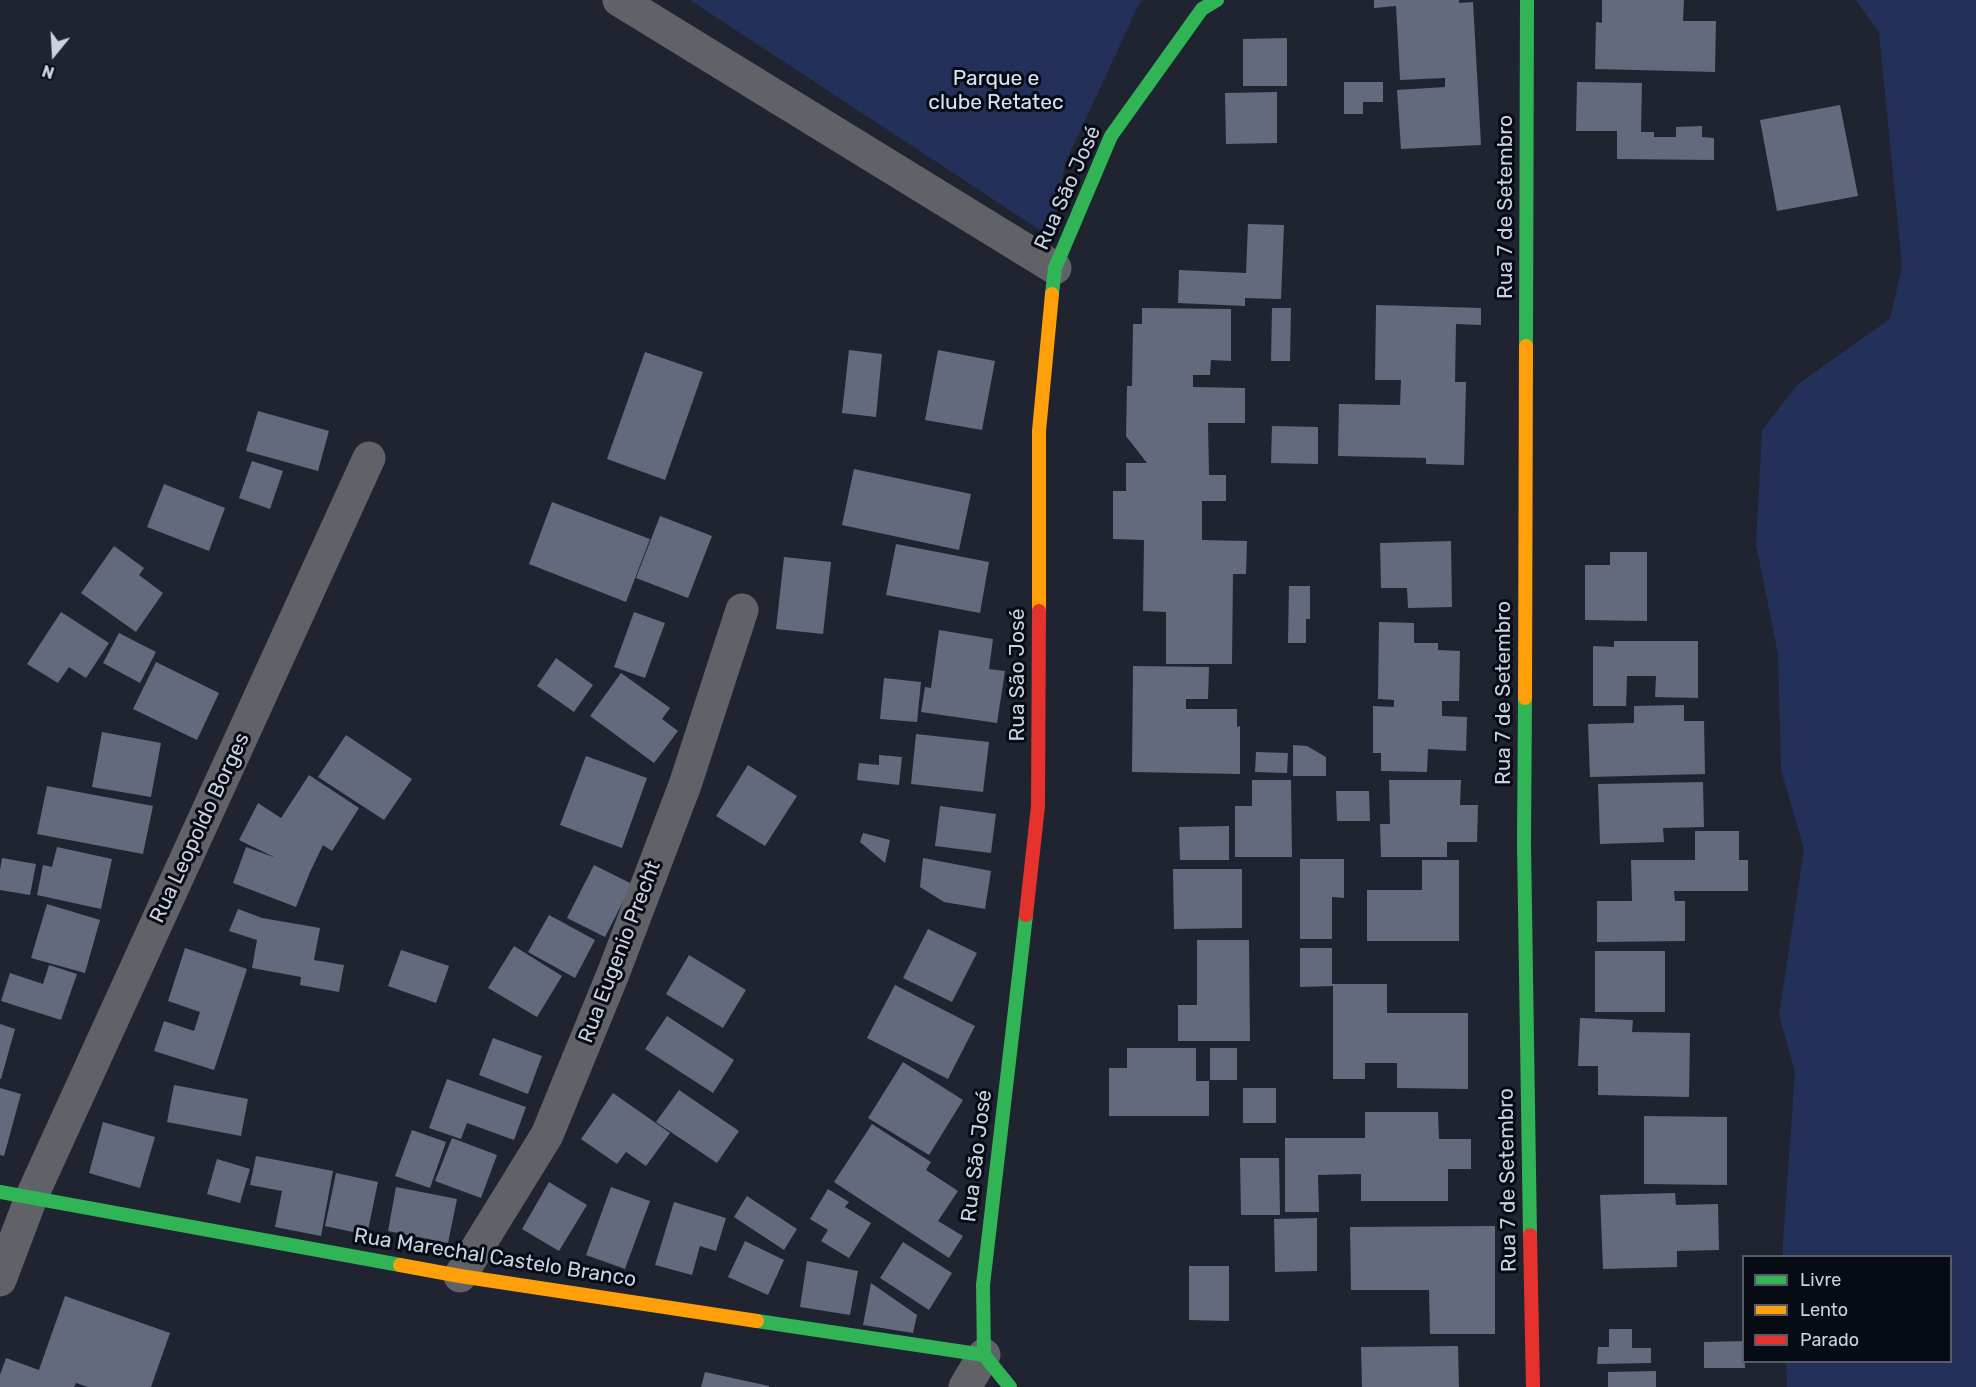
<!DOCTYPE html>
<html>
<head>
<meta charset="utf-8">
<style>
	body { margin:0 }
	#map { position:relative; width:1976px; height:1387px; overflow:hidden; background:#1f2430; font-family:Rubik,sans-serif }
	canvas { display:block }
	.legend { position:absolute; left:1742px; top:1255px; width:210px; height:108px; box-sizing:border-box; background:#070b14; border:2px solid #565b66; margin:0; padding:8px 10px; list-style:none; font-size:18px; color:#ccd2e1 }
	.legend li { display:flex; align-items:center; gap:12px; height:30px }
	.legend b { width:30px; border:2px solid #565b66 }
	.north { position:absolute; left:24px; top:24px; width:60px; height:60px; -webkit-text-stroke:4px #070b14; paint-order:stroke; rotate:198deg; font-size:16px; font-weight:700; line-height:24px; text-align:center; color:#ccd2e1 }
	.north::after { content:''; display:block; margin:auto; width:21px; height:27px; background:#ccd2e1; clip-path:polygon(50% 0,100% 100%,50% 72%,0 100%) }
</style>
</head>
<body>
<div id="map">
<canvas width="1976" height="1387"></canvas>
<ul class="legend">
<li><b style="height:8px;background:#30b455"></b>Livre</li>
<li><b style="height:8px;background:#ff9f0a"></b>Lento</li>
<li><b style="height:8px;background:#e5322d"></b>Parado</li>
</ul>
<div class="north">N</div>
</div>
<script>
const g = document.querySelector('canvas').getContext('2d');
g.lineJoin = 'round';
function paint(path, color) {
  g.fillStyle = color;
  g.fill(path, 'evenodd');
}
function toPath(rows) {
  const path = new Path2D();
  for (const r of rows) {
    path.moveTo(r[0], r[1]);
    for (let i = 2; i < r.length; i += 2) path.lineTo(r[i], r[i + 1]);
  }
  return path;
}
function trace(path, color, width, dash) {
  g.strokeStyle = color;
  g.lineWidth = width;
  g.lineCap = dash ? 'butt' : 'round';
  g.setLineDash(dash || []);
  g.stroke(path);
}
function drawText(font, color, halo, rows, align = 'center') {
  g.font = font + ' Rubik,sans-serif';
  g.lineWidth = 6;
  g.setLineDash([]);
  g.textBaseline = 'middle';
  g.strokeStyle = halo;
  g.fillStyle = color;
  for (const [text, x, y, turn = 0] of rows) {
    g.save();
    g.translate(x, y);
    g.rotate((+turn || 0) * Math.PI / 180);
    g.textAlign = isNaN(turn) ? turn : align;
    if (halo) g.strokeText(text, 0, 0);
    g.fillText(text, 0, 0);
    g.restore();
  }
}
const green = toPath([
	[690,0,1144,0,1139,4,1065,164,1052,238],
	[1856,0,1976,0,1976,1387,1787,1387,1786,1362,1950,1362,1950,1256,1783,1256,1783,1242,1795,1072,1779,1015,1804,849,1781,770,1778,654,1756,545,1762,430,1798,384,1890,319,1902,266,1879,33]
]);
const building = toPath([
	[1374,0,1459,0,1459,3,1473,2,1481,145,1401,149,1397,90,1445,87,1445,78,1400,80,1396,6,1374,8],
	[1602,0,1684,0,1683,21,1716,21,1715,72,1595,69,1596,22,1602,23],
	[1287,38,1287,86,1243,86,1243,39],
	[1344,82,1383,82,1383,102,1363,102,1363,114,1344,114],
	[1577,82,1642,83,1641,132,1654,132,1654,137,1676,137,1676,127,1702,126,1702,137,1714,138,1714,160,1617,159,1617,131,1576,131],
	[1277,92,1277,143,1226,144,1225,93],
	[1840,105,1858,196,1777,211,1760,120],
	[1248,224,1284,225,1281,299,1245,298,1245,306,1178,303,1179,270,1246,273],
	[1376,305,1481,308,1481,325,1456,324,1455,382,1466,382,1464,465,1426,464,1426,458,1338,456,1339,404,1400,405,1401,380,1375,380],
	[1142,308,1231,309,1231,361,1211,360,1210,375,1193,375,1193,387,1245,388,1245,423,1208,423,1209,475,1226,475,1226,501,1202,501,1202,540,1247,541,1246,574,1233,574,1232,664,1166,664,1166,612,1143,611,1144,540,1113,539,1113,491,1126,491,1126,463,1147,463,1126,436,1127,386,1132,386,1133,324,1142,324],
	[1272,308,1291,308,1290,361,1271,361],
	[849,350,882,354,876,417,842,413],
	[938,350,995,361,982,430,925,420],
	[645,352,703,372,665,480,607,459],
	[258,411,329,431,318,471,246,451],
	[1272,426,1318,427,1318,464,1271,463],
	[252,461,283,471,270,509,239,498],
	[854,469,971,494,959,550,842,525],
	[164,484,225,508,209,551,147,527],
	[552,502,650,539,626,602,529,564],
	[660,516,712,536,688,598,636,578],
	[1451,541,1452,607,1408,608,1407,588,1381,588,1380,543],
	[896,544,989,562,980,613,886,595],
	[114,546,144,568,139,575,163,593,136,632,81,593],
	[1610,552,1647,552,1647,621,1585,620,1585,565,1610,565],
	[784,557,831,562,823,634,776,629],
	[1289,586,1310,586,1310,619,1306,619,1306,643,1288,643],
	[61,612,109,643,86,678,69,667,58,683,27,664],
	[634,612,665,623,645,678,614,667],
	[1379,622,1414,623,1414,643,1438,643,1438,650,1460,651,1459,701,1442,701,1442,716,1467,717,1466,751,1428,749,1427,772,1381,771,1381,753,1373,753,1373,706,1394,707,1394,700,1378,699],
	[939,630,993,639,989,669,1005,671,997,723,921,712,925,687,931,688],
	[119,633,156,652,140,683,103,663],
	[1614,641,1698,641,1698,698,1655,697,1656,676,1627,676,1626,706,1593,706,1593,646,1614,647],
	[556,658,593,685,574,712,537,686],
	[156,662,219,693,197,740,133,709],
	[1133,666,1209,667,1208,699,1186,699,1186,709,1237,709,1237,727,1240,726,1240,774,1132,772],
	[621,673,670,708,662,719,678,731,654,763,590,716],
	[884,678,921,682,917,722,880,719],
	[1684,705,1684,721,1704,721,1705,774,1590,777,1588,724,1634,723,1634,706],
	[102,732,161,743,151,797,92,787],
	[916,734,989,742,983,792,911,784],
	[346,735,412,779,384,820,318,777],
	[1293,745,1307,746,1326,757,1326,776,1293,776],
	[1256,752,1288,753,1287,773,1255,772],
	[879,755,902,757,899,785,857,780,859,763,879,765],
	[586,756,647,778,622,848,560,825],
	[748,765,797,796,765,846,716,816],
	[309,775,359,808,332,851,323,845,310,872,296,907,233,883,246,847,276,858,239,840,258,803,281,818],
	[1252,780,1291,780,1292,857,1235,857,1235,806,1252,806],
	[1389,780,1461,780,1460,805,1478,805,1477,842,1447,842,1447,857,1381,857,1380,824,1390,824],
	[1703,782,1704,827,1663,828,1664,842,1600,844,1598,784],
	[47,786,153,806,143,854,37,834],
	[1336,791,1369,791,1370,821,1337,821],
	[940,806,996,814,991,853,935,846],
	[1229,826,1229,860,1180,860,1179,827],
	[1695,831,1739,831,1739,860,1748,860,1748,891,1674,891,1675,901,1685,901,1685,941,1597,942,1597,901,1632,901,1631,860,1695,860],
	[863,833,890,840,885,863,860,842],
	[57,847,112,859,101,909,37,895,43,865,52,867],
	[2,858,36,864,30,895,0,890,0,870],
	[923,858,991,871,985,909,944,902,920,887],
	[1300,859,1344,859,1344,898,1332,897,1332,939,1300,939],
	[1422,860,1459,860,1459,941,1367,941,1367,890,1422,890],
	[594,865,632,884,605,937,567,918],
	[1173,869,1242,869,1242,928,1174,929],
	[47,904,100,920,85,973,31,958],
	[238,909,262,918,320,928,314,960,344,965,339,992,300,985,301,977,252,968,257,940,229,931],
	[549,915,595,940,575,978,528,952],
	[928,929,977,953,952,1002,903,978],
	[1197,940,1249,940,1250,1041,1178,1041,1178,1005,1197,1005],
	[514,946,562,976,537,1017,488,988],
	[185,948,247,969,214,1070,154,1051,164,1021,194,1031,200,1012,168,1001],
	[1300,948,1332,948,1332,984,1387,984,1387,1013,1468,1013,1468,1089,1397,1088,1397,1063,1365,1063,1365,1079,1333,1079,1333,986,1300,987],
	[401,950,449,966,436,1003,388,986],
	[1595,951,1665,951,1665,1012,1595,1012],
	[689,955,746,990,723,1028,666,994],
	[49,965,77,974,61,1020,1,1001,10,973,43,984],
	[895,985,975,1026,948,1079,867,1038],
	[667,1016,734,1060,713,1093,645,1049],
	[1580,1018,1633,1020,1632,1032,1690,1033,1689,1097,1598,1095,1598,1066,1578,1066],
	[0,1024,15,1029,1,1079,0,1079],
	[493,1038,542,1056,528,1094,479,1075],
	[1127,1048,1196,1048,1196,1081,1209,1081,1209,1116,1109,1116,1109,1068,1127,1068],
	[1210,1048,1237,1048,1237,1080,1210,1080],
	[903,1062,963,1100,929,1155,868,1118],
	[447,1079,526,1107,514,1140,467,1123,461,1139,429,1128],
	[174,1085,248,1099,241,1136,167,1122],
	[0,1088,21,1094,4,1156,0,1155],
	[1243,1088,1276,1088,1276,1123,1243,1123],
	[679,1090,739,1131,717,1163,656,1122],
	[613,1093,670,1133,646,1166,626,1152,617,1164,581,1139],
	[1365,1112,1438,1112,1439,1139,1471,1139,1471,1169,1448,1169,1448,1201,1361,1201,1361,1174,1318,1175,1319,1212,1285,1212,1285,1138,1365,1138],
	[1644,1116,1727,1117,1727,1185,1644,1184],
	[103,1122,155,1137,140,1188,89,1173],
	[872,1124,931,1162,926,1170,958,1191,938,1221,963,1236,949,1258,834,1182],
	[412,1130,446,1142,430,1188,395,1176],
	[452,1138,497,1155,481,1198,435,1181],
	[256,1156,333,1171,321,1236,275,1227,282,1191,250,1185],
	[1240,1158,1279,1158,1280,1215,1241,1215],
	[217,1159,250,1169,240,1203,207,1194],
	[336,1173,378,1182,367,1235,325,1226],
	[549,1182,587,1205,559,1251,522,1229],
	[396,1187,457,1199,448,1243,388,1231],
	[611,1187,650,1201,625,1269,586,1255],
	[828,1189,849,1202,845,1207,871,1223,849,1258,821,1241,828,1230,810,1219],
	[1675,1193,1676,1205,1718,1204,1719,1250,1677,1251,1677,1267,1603,1269,1600,1195],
	[747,1196,797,1229,784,1250,734,1217],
	[674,1202,726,1218,716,1251,700,1246,692,1275,655,1265],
	[1317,1218,1317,1271,1275,1272,1274,1219],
	[1495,1226,1495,1334,1430,1334,1429,1290,1351,1290,1350,1227],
	[745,1241,784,1260,768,1295,728,1277],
	[903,1242,952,1273,929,1310,880,1278],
	[807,1261,858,1271,850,1315,800,1307],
	[1189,1266,1229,1266,1229,1321,1189,1320],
	[871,1283,917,1315,913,1333,863,1325],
	[65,1296,170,1333,151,1387,88,1387,76,1383,74,1387,0,1387,0,1375,6,1358,39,1370],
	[1609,1329,1632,1329,1632,1348,1651,1348,1651,1363,1597,1364,1598,1347,1609,1347],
	[1744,1341,1745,1368,1704,1368,1704,1342],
	[1458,1346,1459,1387,1362,1387,1361,1347],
	[1656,1371,1656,1387,1608,1387,1608,1372],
	[705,1372,769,1386,769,1387,701,1387]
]);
const street = toPath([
	[619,0,1055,268],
	[460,1276,547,1135,613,974,685,785,742,610],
	[0,1280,31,1198,369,458],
	[965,1387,984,1355]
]);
const fast = toPath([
	[1052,294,1055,268,1111,136,1202,9,1217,0],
	[1526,346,1527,0],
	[1525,698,1524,844,1530,1235],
	[0,1192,400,1265],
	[757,1321,984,1355],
	[1010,1387,984,1355,983,1285,1026,915]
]);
const slow = toPath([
	[1039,611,1039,431,1052,294],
	[1525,698,1526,346],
	[400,1265,460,1276,757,1321]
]);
const jam = toPath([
	[1026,915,1038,806,1039,611],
	[1530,1235,1533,1387]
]);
const parkNames = [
	["Parque e",996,79],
	["clube Retatec",996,103]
];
const streetNames = [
	["Rua São José",1068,188,-66],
	["Rua 7 de Setembro",1506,207,-90],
	["Rua São José",1018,675,-90],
	["Rua 7 de Setembro",1504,693,-90],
	["Rua Leopoldo Borges",200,828,-65],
	["Rua Eugenio Precht",620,952,-69],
	["Rua São José",977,1156,-83],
	["Rua 7 de Setembro",1508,1180,-91],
	["Rua Marechal Castelo Branco",495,1258,9]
];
paint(green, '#22305a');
paint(building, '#636a7d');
trace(street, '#606267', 33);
trace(fast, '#30b455', 14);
trace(slow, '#ff9f0a', 14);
trace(jam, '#e5322d', 14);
drawText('21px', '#dae2f6', '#070b14', parkNames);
drawText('21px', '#ccd2e1', '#070b14', streetNames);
</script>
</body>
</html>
